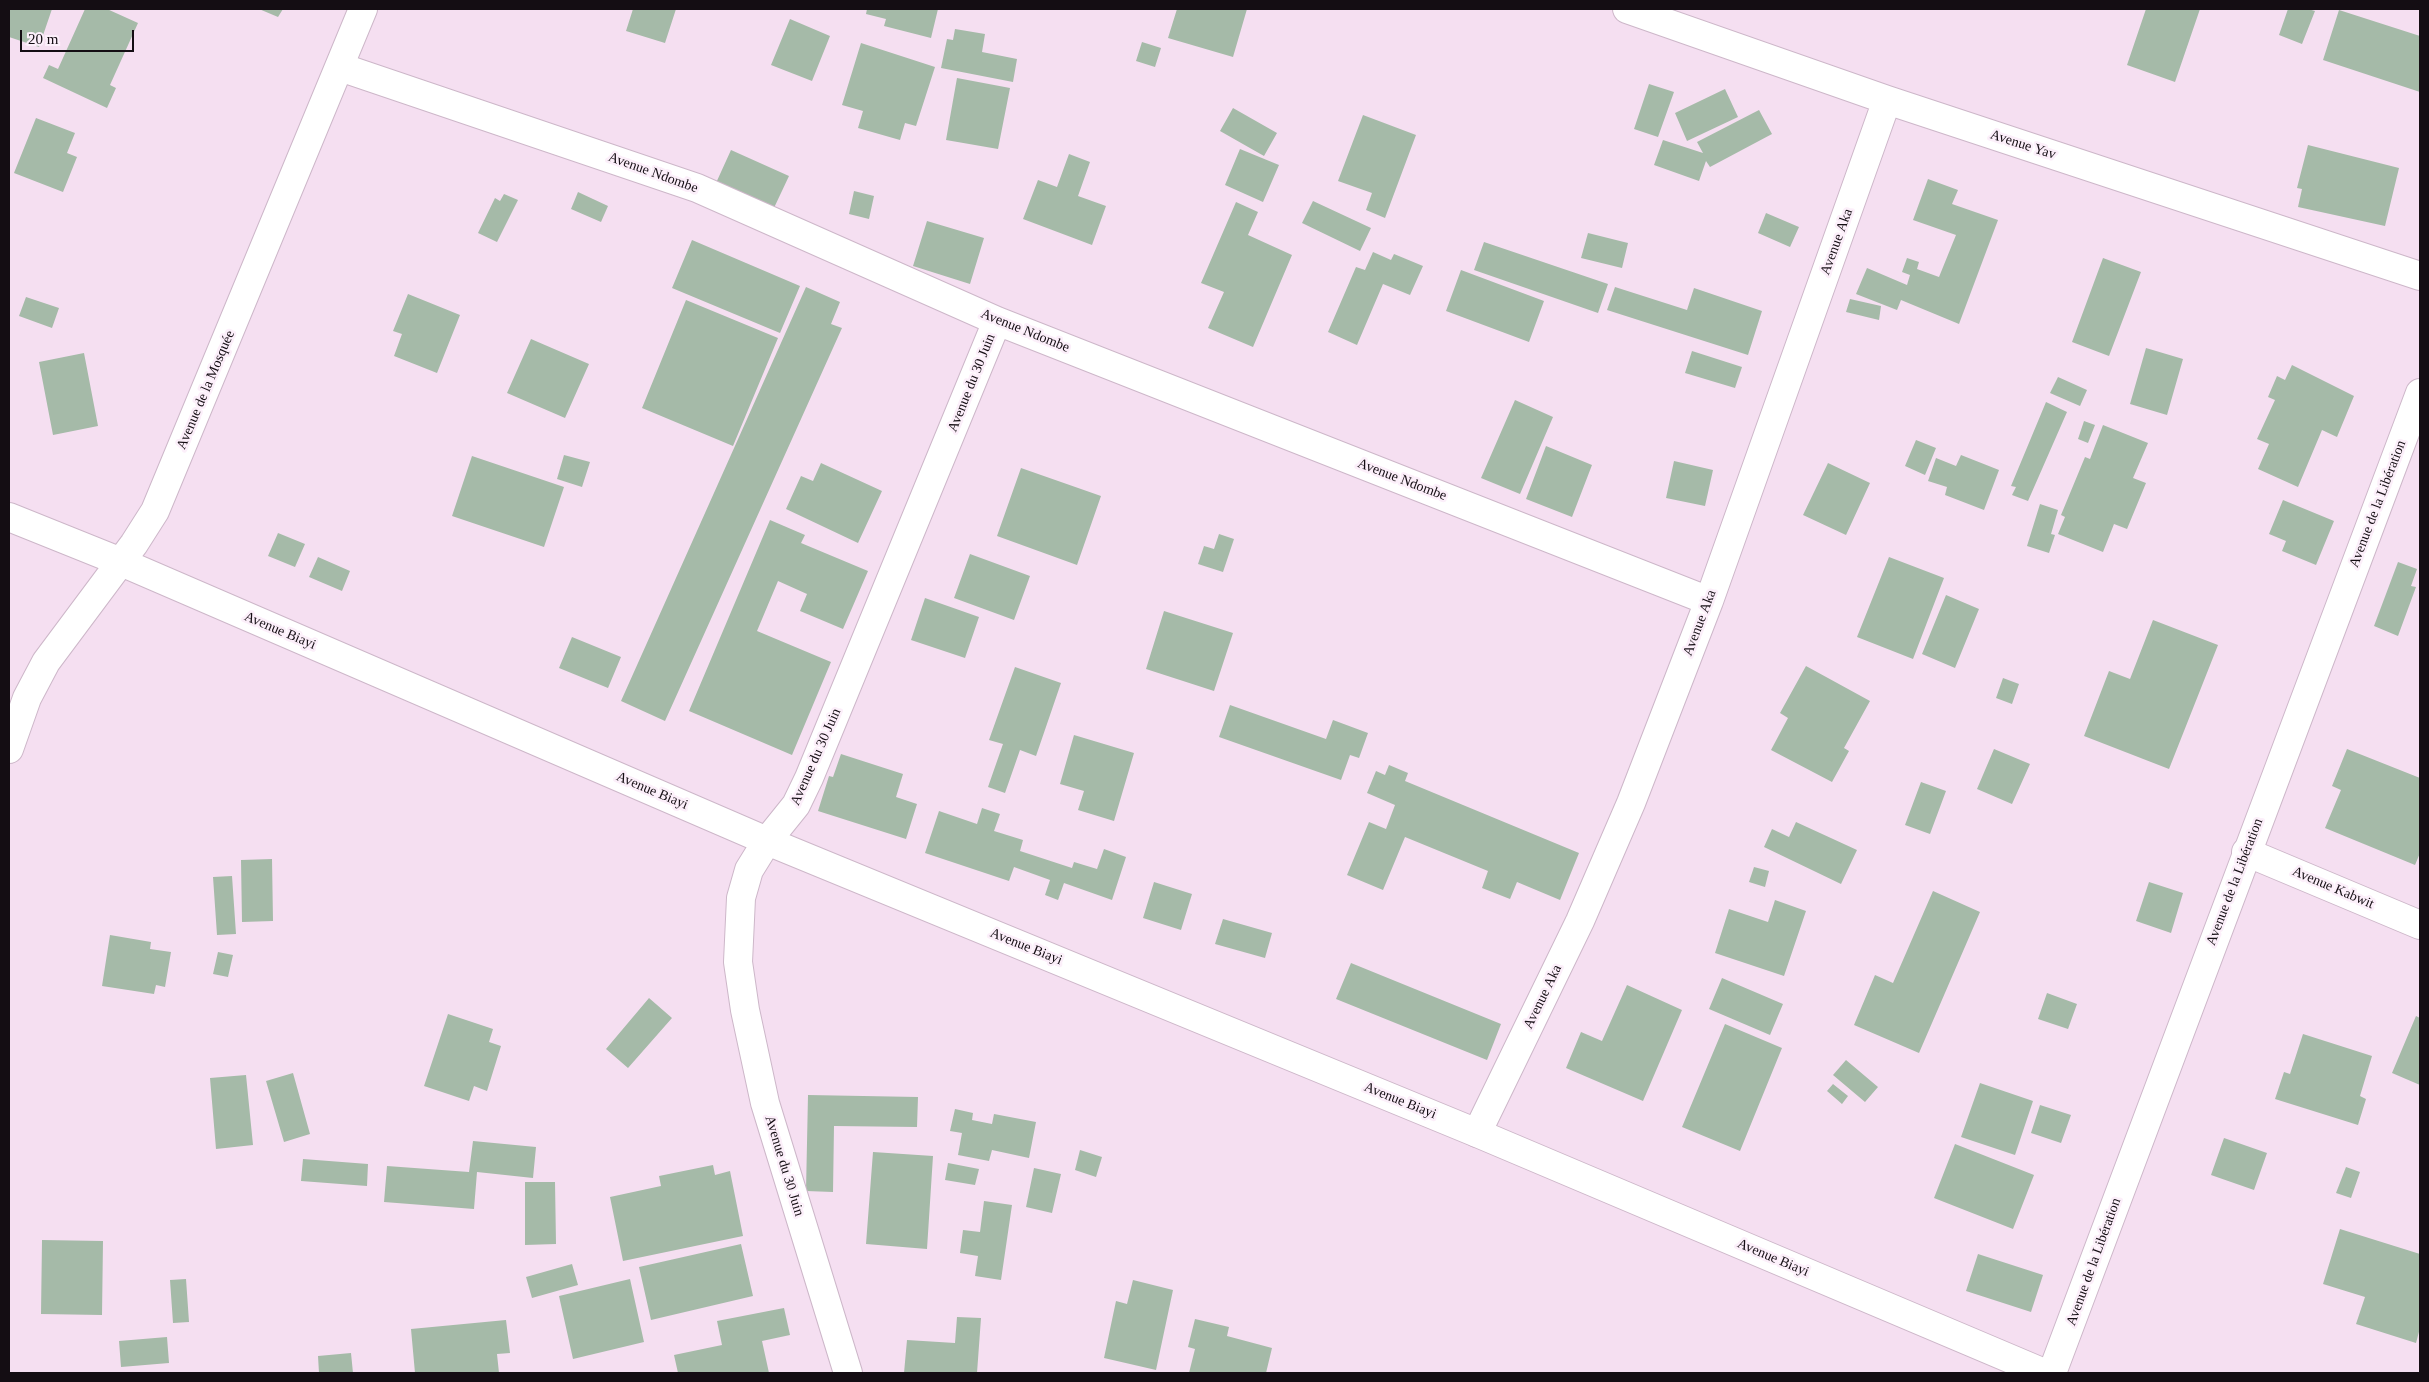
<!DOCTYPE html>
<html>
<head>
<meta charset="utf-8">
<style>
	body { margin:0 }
	#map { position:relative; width:2429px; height:1382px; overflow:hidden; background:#f5dff1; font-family:Georgia,serif }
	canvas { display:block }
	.frame { position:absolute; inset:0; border:10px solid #140d13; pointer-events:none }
	.scale { position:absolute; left:20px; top:30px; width:114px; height:22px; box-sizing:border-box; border:2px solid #140d13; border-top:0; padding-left:6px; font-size:15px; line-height:18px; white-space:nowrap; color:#140d13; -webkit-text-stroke:4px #fceffa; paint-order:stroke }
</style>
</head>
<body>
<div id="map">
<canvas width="2429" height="1382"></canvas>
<div class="frame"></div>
<div class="scale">20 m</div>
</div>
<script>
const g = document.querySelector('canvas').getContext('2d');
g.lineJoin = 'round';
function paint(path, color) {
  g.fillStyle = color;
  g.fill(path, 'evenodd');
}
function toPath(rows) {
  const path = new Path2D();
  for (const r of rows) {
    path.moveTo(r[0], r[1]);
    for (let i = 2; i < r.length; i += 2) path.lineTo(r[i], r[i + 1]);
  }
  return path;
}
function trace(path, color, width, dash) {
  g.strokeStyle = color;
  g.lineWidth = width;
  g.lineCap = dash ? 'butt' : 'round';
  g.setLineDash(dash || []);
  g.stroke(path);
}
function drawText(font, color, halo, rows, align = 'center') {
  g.font = font + ' Georgia,serif';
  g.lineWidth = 5;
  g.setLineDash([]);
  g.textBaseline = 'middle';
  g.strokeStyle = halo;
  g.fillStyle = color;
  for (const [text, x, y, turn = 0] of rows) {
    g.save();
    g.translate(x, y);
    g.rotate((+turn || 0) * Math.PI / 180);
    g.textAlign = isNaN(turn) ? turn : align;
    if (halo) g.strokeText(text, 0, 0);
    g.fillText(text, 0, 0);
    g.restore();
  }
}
const building = toPath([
	[9,9,52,9,39,47,9,37],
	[85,9,107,9,138,23,110,85,116,88,107,108,43,78,49,65,58,69],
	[259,9,283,9,278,17],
	[633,9,676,9,665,43,626,31],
	[867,9,938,9,931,38,884,26,886,19,866,14],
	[1177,9,1247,9,1233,57,1168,38],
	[2146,9,2200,9,2175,82,2127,65],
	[2288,9,2308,9,2315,11,2302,44,2279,35],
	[2339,10,2420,36,2420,92,2323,60],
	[790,19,830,36,812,81,771,65],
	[955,29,985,34,982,52,1017,59,1013,82,941,68,947,39,953,40],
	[1142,42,1161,48,1155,67,1136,61],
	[861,43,935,67,916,126,905,123,900,140,858,128,863,111,842,105],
	[957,78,1010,88,998,149,946,140],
	[1649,84,1674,92,1658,137,1634,129],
	[1725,89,1738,117,1687,141,1675,113],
	[1233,108,1277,133,1264,156,1220,131],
	[1759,110,1772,134,1710,167,1706,161,1699,181,1654,165,1663,140,1703,153,1697,142],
	[1363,115,1416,135,1385,218,1366,210,1372,193,1338,181],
	[36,118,75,133,67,153,77,157,63,192,14,173],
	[2308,145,2399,168,2385,226,2298,207,2302,189,2297,188],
	[1240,149,1279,165,1263,202,1225,185],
	[731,150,789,176,773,210,716,183],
	[1069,154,1090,162,1078,196,1106,206,1092,245,1023,219,1038,180,1057,187],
	[1928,179,1958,190,1952,204,1998,220,1959,324,1901,300,1897,310,1856,294,1867,268,1907,285,1910,275,1902,272,1907,258,1919,262,1917,269,1939,277,1956,235,1913,220],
	[854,191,874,196,869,219,849,214],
	[578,192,608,206,601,222,571,209],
	[504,194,518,200,497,242,478,233,495,198,500,201],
	[1313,201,1371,228,1360,251,1302,223],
	[1236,202,1258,212,1248,235,1292,255,1253,347,1208,328,1224,292,1201,283],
	[1766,213,1799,227,1790,247,1758,233],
	[927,221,984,238,970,284,913,266],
	[1588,233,1628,243,1622,268,1581,258],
	[692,240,800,286,780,333,672,288],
	[1484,242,1608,284,1598,313,1474,270],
	[1373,252,1391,260,1394,254,1423,266,1410,295,1383,284,1357,345,1328,332,1356,267,1365,270],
	[2103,258,2141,272,2109,356,2072,342],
	[1461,270,1544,301,1529,342,1446,311],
	[806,287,840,302,831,324,842,328,665,721,621,701],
	[1615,287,1687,310,1694,288,1762,311,1748,355,1607,310],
	[408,294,460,315,437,373,394,356,402,334,393,331],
	[26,297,59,308,52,328,19,316],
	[1850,299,1881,306,1879,320,1846,312],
	[686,300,778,338,733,446,642,408],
	[531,339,589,364,565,418,507,393],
	[2146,348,2183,359,2167,415,2130,404],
	[1692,351,1742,367,1735,388,1685,373],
	[84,353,98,426,53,435,39,362],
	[2292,365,2354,396,2337,437,2322,430,2298,487,2258,469,2269,444,2257,439,2275,400,2268,397,2277,376,2285,380],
	[2058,377,2087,390,2080,406,2050,393],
	[1515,400,1553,417,1520,494,1481,478],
	[2046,402,2067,412,2028,501,2012,495,2016,487,2011,486],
	[2084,421,2095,425,2088,443,2078,439],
	[2103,425,2148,443,2133,478,2146,483,2127,529,2114,524,2103,552,2058,534,2065,517,2061,515,2085,457,2090,459],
	[1916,440,1936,448,1925,475,1905,466],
	[1546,446,1592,465,1572,517,1526,499],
	[564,455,590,462,582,487,557,479],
	[1961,455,1999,470,1984,510,1945,495,1947,487,1928,481,1936,458,1956,466],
	[472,456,564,487,544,547,452,516],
	[1674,461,1713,470,1705,506,1666,498],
	[821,463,882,491,858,543,786,509,801,476,813,481],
	[1828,463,1870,483,1846,535,1803,515],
	[1021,468,1101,496,1077,565,997,536],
	[2283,500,2334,521,2316,565,2282,551,2286,541,2269,534],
	[2040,504,2058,510,2051,534,2055,535,2049,553,2027,546],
	[770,520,805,535,801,543,868,571,843,629,800,611,807,594,778,581,757,631,831,662,792,755,689,711],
	[278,533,305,544,295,567,268,556],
	[1219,534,1234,539,1223,572,1198,564,1204,546,1214,549],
	[970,554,1030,576,1014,620,954,598],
	[318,557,350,571,342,591,309,577],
	[1889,557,1944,578,1913,659,1857,637],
	[2398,562,2417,569,2411,586,2416,587,2398,636,2374,626],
	[1946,595,1979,609,1955,668,1922,654],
	[925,598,979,617,965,658,911,640],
	[1164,611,1233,633,1214,691,1146,669],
	[2153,620,2218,645,2169,769,2084,736,2109,671,2130,679],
	[572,637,621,657,608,688,559,668],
	[1806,666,1870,701,1844,748,1849,751,1832,782,1771,750,1788,718,1780,713],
	[1015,667,1061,683,1036,756,1020,750,1005,793,988,787,1003,744,989,740],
	[2003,678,2019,684,2012,704,1996,698],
	[1230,705,1326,739,1333,720,1368,733,1359,758,1350,755,1341,780,1219,737],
	[1074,735,1134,753,1114,821,1078,810,1084,791,1060,784],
	[1994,749,2030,764,2012,804,1977,789],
	[2347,749,2420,778,2420,853,2415,865,2325,828,2341,790,2332,786],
	[841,754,903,774,896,797,917,804,906,839,818,811,829,776,833,777],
	[1389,765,1408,773,1405,781,1579,853,1560,900,1517,882,1510,899,1482,888,1488,871,1405,837,1383,890,1347,875,1369,822,1386,829,1395,805,1367,793,1376,771,1385,775],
	[1921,782,1946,791,1930,834,1905,825],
	[982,808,1000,814,994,831,1023,840,1020,851,1072,868,1074,862,1097,869,1104,849,1126,857,1112,900,1064,883,1058,900,1045,895,1050,880,1014,867,1009,881,925,853,939,811,977,824],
	[1796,822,1857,850,1841,884,1764,847,1772,829,1789,837],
	[272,859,273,921,242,922,241,860],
	[1754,867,1769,871,1765,887,1749,882],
	[232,876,236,934,217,935,213,877],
	[1154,882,1192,894,1181,930,1143,918],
	[2149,882,2183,893,2171,933,2136,921],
	[1933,891,1980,912,1919,1053,1854,1025,1875,975,1893,983],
	[1775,900,1806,911,1784,976,1715,953,1729,909,1768,922],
	[1223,919,1272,933,1265,958,1215,944],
	[110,935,151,942,150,949,171,952,165,987,156,985,154,994,102,986],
	[218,952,233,955,228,977,213,974],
	[1351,963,1501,1024,1487,1060,1336,999],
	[1722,978,1783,1004,1770,1035,1709,1009],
	[1627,985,1682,1010,1643,1101,1566,1068,1581,1032,1602,1041],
	[2047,993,2077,1004,2068,1029,2038,1019],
	[649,998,672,1018,628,1068,606,1049],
	[448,1014,493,1029,489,1042,501,1046,487,1091,474,1086,469,1101,424,1086],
	[2416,1016,2420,1018,2420,1085,2392,1073],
	[1725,1024,1782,1048,1740,1151,1682,1127],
	[2303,1034,2372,1056,2360,1096,2366,1099,2358,1125,2275,1099,2284,1072,2290,1074],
	[1846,1060,1878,1087,1865,1102,1833,1075],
	[293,1073,310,1134,284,1142,266,1081],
	[246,1075,253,1145,216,1149,210,1078],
	[1980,1083,2033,1101,2015,1155,1961,1137],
	[1833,1084,1848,1096,1842,1104,1827,1091],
	[808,1095,918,1097,917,1127,834,1126,833,1192,806,1191],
	[2040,1105,2071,1115,2061,1143,2031,1133],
	[955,1109,973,1113,972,1120,992,1124,994,1114,1036,1122,1029,1158,992,1150,989,1161,958,1155,962,1133,950,1131],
	[2224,1138,2267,1153,2254,1190,2211,1175],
	[473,1141,536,1147,533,1178,477,1172,474,1209,384,1202,387,1166,469,1172],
	[1955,1144,2034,1175,2013,1229,1934,1198],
	[1080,1150,1102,1157,1096,1177,1075,1170],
	[873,1152,933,1156,927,1249,866,1244],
	[303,1159,368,1164,367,1186,301,1181],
	[948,1163,979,1169,975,1185,945,1180],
	[713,1165,715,1175,730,1171,743,1236,623,1261,610,1197,661,1186,659,1176],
	[2346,1167,2360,1172,2351,1198,2336,1193],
	[1034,1168,1061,1174,1052,1213,1026,1207],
	[525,1182,555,1182,556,1244,525,1245],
	[984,1201,1012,1205,1001,1280,975,1276,978,1256,960,1253,963,1230,980,1232],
	[2340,1229,2420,1254,2420,1328,2416,1343,2356,1324,2365,1297,2323,1284],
	[42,1240,103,1241,102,1315,41,1314],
	[741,1244,753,1296,651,1320,639,1267],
	[1978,1254,2043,1275,2031,1312,1966,1291],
	[572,1264,578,1285,532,1298,526,1277],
	[186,1279,189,1322,173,1323,170,1280],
	[630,1279,644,1342,573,1359,559,1296],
	[1133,1280,1173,1290,1156,1370,1104,1358,1116,1301,1127,1304],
	[784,1308,790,1335,762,1341,769,1373,678,1373,674,1355,722,1345,717,1321],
	[957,1317,981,1318,977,1373,904,1373,907,1340,955,1343],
	[1195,1319,1229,1327,1227,1336,1272,1348,1266,1373,1189,1373,1195,1349,1188,1347],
	[506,1320,510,1353,497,1354,499,1373,415,1373,411,1329],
	[167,1337,169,1363,121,1367,119,1341],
	[351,1353,353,1373,319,1373,318,1356]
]);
const minor = toPath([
	[1627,9,1887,100,2420,276],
	[340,67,697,188,997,321,1709,601],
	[9,749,27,698,46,662,134,544,155,511,363,9],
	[767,841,796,805,809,778,997,321],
	[2246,852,2420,925],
	[1477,1133,1580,921,1631,803,1709,601,1887,100]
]);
const tertiary = toPath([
	[9,517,121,562,767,841,1477,1133,2044,1373],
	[767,841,749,870,741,898,738,962,745,1010,765,1103,848,1373],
	[2052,1373,2420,393]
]);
const streetNames = [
	["Avenue Yav",2023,145,18],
	["Avenue Ndombe",653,173,20],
	["Avenue Aka",1837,242,-70],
	["Avenue Ndombe",1025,331,22],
	["Avenue du 30 Juin",972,383,-68],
	["Avenue de la Mosquée",206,390,-67],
	["Avenue Ndombe",1402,480,21],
	["Avenue de la Libération",2378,504,-69],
	["Avenue Aka",1700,623,-69],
	["Avenue Biayi",280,631,23],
	["Avenue du 30 Juin",816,757,-66],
	["Avenue Biayi",652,791,23],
	["Avenue de la Libération",2235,882,-69],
	["Avenue Kabwit",2333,888,23],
	["Avenue Biayi",1026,947,22],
	["Avenue Aka",1543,997,-64],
	["Avenue Biayi",1400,1101,22],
	["Avenue du 30 Juin",784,1166,73],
	["Avenue Biayi",1773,1258,23],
	["Avenue de la Libération",2094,1262,-70]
];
paint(building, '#a5baa8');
trace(minor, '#cdb7c9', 30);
trace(tertiary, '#cdb7c9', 30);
trace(minor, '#fff', 28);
trace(tertiary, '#fff', 28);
drawText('14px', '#140d13', '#fceffa', streetNames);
</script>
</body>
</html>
